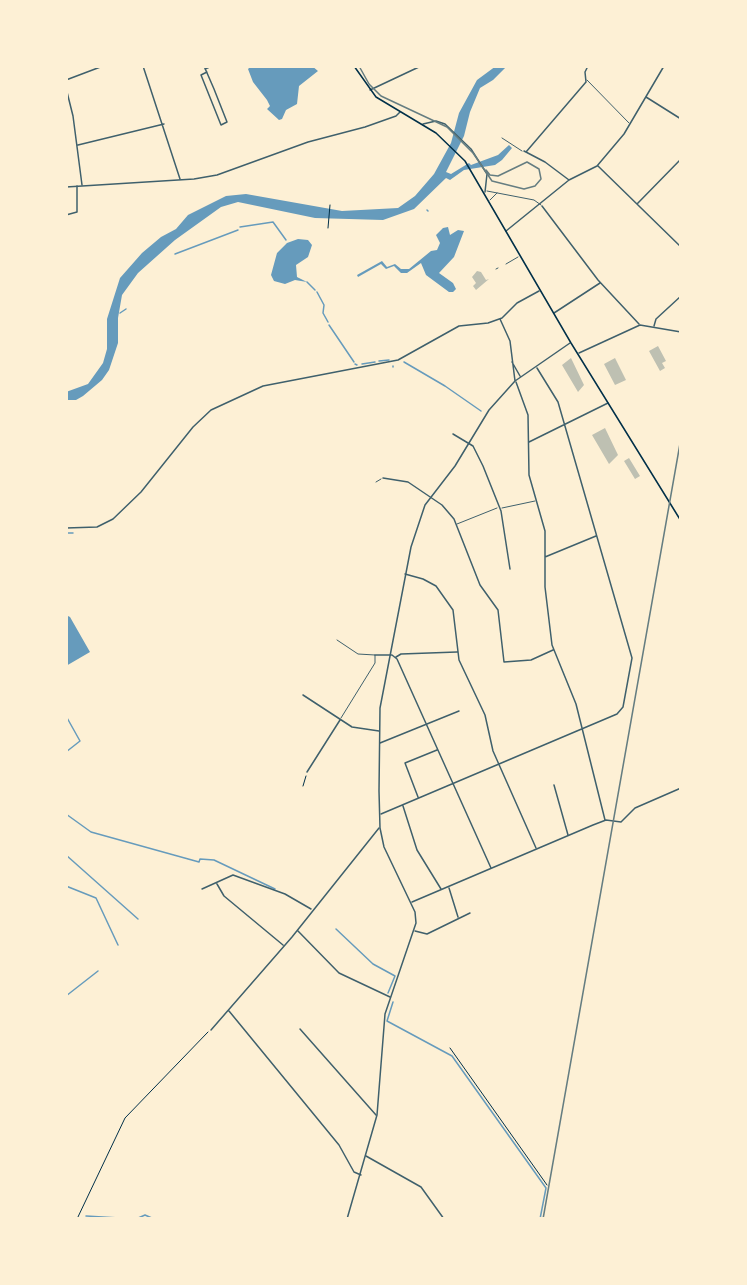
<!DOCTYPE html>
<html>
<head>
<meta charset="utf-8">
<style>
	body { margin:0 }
	#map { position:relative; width:747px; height:1285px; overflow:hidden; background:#fdf0d5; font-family:"Noto Sans",sans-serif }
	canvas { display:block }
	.frame { position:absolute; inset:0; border:68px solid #fdf0d5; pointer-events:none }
</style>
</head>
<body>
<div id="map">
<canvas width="747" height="1285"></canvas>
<div class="frame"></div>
</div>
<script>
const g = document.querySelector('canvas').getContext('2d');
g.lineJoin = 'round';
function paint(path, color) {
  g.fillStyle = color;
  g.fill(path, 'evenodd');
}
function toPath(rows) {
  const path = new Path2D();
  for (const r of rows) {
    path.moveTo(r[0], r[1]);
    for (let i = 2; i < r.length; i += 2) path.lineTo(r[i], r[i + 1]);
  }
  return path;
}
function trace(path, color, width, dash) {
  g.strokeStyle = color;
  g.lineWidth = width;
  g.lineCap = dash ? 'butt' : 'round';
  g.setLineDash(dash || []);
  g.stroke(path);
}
const water = toPath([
	[251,66,312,66,318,71,299,86,297,104,286,110,282,119,279,120,267,109,270,106,267,100,253,82,248,69],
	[496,66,507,66,493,80,480,88,470,112,464,136,446,172,451,174,469,163,471,165,498,155,509,145,512,148,502,160,495,165,464,170,450,180,446,178,414,209,383,220,315,218,238,202,221,207,175,240,138,273,122,295,118,318,118,343,109,370,102,380,83,396,76,400,66,400,66,392,88,384,103,363,107,349,107,319,120,278,142,253,161,237,176,229,188,215,226,196,246,194,342,211,398,208,415,196,434,174,451,143,459,113,477,80],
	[448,227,450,235,458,230,464,231,454,257,439,273,453,283,456,289,453,292,449,292,426,275,421,263,407,273,401,273,394,266,386,269,381,264,358,277,357,275,382,261,387,267,395,264,401,269,409,269,431,251,437,250,440,243,436,235,443,228],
	[298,239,308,240,312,245,308,257,296,265,297,277,307,282,295,280,285,284,274,281,271,275,277,253,287,243],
	[66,615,70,617,90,652,66,666]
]);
const stream = toPath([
	[427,210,428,211],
	[240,227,273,222,286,240],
	[175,254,238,230],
	[307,282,315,290],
	[317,292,324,305,323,313,328,322],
	[120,313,126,309],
	[329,325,354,362],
	[379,361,389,360],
	[404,362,445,386,481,411],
	[355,364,357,365],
	[362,364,375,362],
	[393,366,393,367],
	[66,533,73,533],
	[66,716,80,741,66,752],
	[66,814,91,832,199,862,200,859,214,860,275,889],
	[66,855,138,919],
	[66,886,96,898,118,945],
	[336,929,373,964,395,976,388,993],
	[66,996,98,971],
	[393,1002,387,1021,452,1056,546,1188,540,1219],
	[86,1216,136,1219,145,1215,154,1219]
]);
const building = toPath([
	[477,271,481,272,486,280,489,279,476,290,473,286,476,283,472,277],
	[658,346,666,361,662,363,665,368,660,371,649,351],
	[571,358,584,385,578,392,562,365],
	[615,358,626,380,615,385,604,364],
	[605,428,618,455,609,464,592,435],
	[629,458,640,476,635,479,624,461]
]);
const path = toPath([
	[328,228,330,205],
	[303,786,306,776],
	[450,1048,547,1185],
	[77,1219,125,1118,208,1032]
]);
const service = toPath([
	[587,80,629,123],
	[502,138,522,151],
	[487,191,534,200,541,205],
	[490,200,497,193],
	[506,264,518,257],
	[496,269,498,268],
	[376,482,381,479],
	[502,508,535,501],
	[457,524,497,508],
	[337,640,358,654,375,655,375,663,341,718]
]);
const minor = toPath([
	[143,66,180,179],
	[204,66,214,89,227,122,221,125,201,75,207,72],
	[205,69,212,66],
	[66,80,103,66],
	[66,88,73,116,82,185],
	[370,90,421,66],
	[646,97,681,119],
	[423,124,436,121,445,124,471,149,487,174,485,192],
	[78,145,164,124],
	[524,151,545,162,569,180],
	[526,152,586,82,585,72,588,66],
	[598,166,681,247],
	[637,204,681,159],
	[542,206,598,280,639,324],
	[66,215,77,212,77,186],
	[506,231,569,180,597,166,624,134,664,66],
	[554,313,600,283],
	[654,326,656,319,681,296],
	[516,382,528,415,529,475,545,531,545,587,552,645,576,704,605,820],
	[453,434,473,446,483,466,501,511,510,569],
	[529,442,608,403],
	[383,478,408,482,442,505,454,519,480,585,498,610,504,662,531,660,553,650],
	[545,557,596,536],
	[405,574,423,579,436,586,453,610,459,660,485,715,493,751,536,848],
	[375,655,392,655,397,659,491,868],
	[396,657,401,654,457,652],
	[303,695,352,727,379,731],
	[380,743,459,711],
	[307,772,340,720],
	[554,785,568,835],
	[418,797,405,763,437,750],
	[403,806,417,850,441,889],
	[381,814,617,714,623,707,632,658,558,402,537,368],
	[217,884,224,896,283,945],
	[449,888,458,917],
	[202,889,233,875,285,894,311,909],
	[298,931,339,973,390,997],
	[415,931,427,934,470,913],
	[229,1011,339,1145,354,1172,361,1175],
	[300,1029,376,1115],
	[211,1030,292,937,379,828],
	[366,1156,421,1187,444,1219]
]);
const tertiary = toPath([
	[66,187,194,179,217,175,308,142,365,127,396,116,400,112],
	[500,319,510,341,515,381],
	[579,353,640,325,681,332],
	[512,362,520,376],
	[66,528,97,527,113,519,141,492,193,427,211,410,263,386,398,360,459,326,488,323,502,318,517,303,539,291],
	[412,902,593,825,606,820,621,822,635,808,681,788],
	[347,1219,377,1115,385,1014,416,923,415,912,384,847,380,828,379,791,380,708,411,547,425,505,455,466,489,410,515,381,570,343]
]);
const secondary = toPath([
	[354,66,376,97,436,133,465,161,571,343,681,521]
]);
const tram = toPath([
	[359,66,369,84,381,96,447,127,473,153,492,181,524,189,535,186,541,179,539,169,527,162,498,176,490,175,486,170]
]);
const rail = toPath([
	[543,1219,681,438]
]);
paint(water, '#669bbc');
trace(stream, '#669bbc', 1.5);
paint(building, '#bec0b2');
trace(path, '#003049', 1);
trace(service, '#3f606c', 1);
trace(minor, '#3f606c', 1.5);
trace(tertiary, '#3f606c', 1.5);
trace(secondary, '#003049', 1.5);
trace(tram, '#657d81', 1.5);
trace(rail, '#657d81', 1.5);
</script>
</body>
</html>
